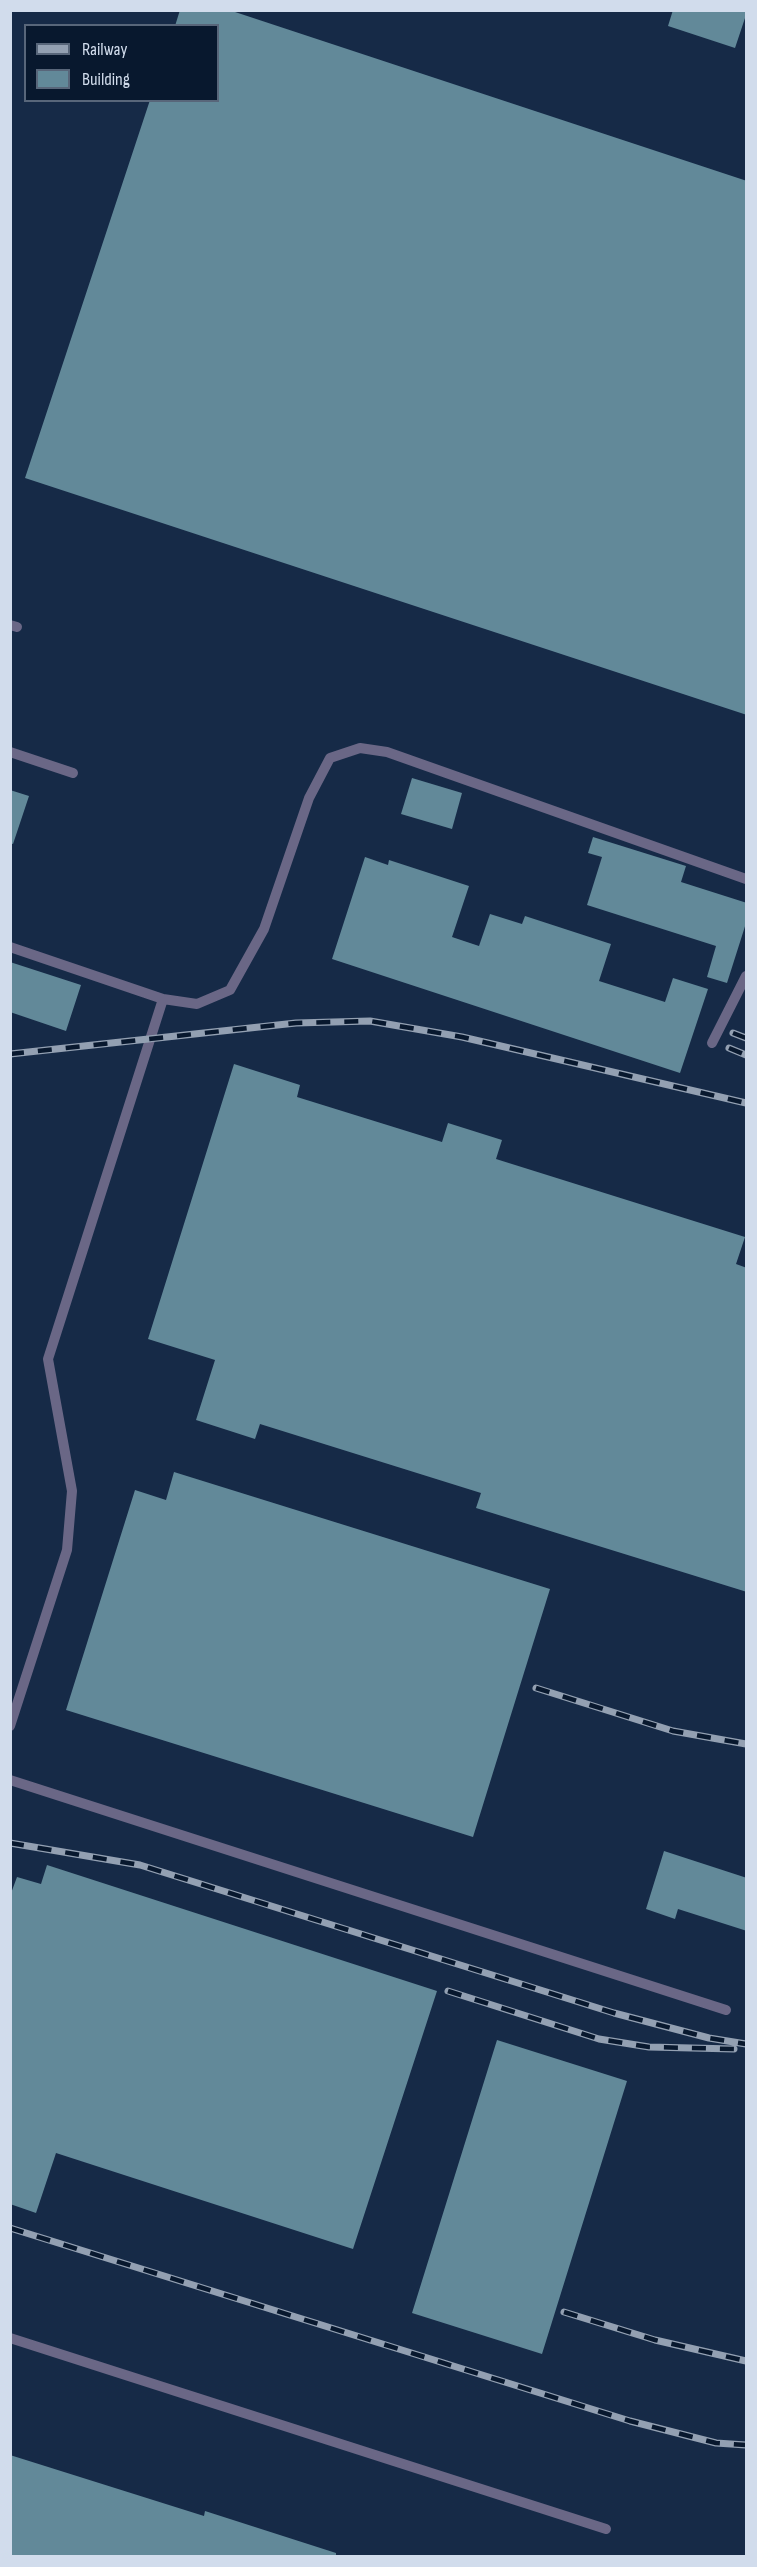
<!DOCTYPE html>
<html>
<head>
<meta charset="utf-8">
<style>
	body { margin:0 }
	#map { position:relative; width:757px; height:2567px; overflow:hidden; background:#112138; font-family:"Sofia Sans Condensed",sans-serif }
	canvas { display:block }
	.frame { position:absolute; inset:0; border:12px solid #d1dcec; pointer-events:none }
	.legend { position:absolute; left:24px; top:24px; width:195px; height:78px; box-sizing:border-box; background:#08182e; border:2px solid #58667a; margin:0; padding:8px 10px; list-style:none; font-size:18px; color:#d1dcec }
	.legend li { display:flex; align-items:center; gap:12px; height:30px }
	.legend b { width:30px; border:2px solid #58667a }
</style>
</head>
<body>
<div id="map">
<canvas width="757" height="2567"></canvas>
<div class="frame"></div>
<ul class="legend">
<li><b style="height:8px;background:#93a0b2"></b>Railway</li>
<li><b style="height:16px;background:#628999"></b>Building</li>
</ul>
</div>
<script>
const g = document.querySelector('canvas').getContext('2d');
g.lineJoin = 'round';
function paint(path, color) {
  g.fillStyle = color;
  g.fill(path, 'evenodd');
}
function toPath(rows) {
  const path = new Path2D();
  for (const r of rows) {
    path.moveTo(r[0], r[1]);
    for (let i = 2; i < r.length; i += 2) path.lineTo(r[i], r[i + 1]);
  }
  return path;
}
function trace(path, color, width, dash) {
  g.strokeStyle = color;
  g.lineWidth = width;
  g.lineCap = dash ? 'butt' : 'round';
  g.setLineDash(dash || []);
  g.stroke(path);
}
const built = toPath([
	[11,11,746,11,746,2556,11,2556],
	[26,26,218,26,218,100,26,100]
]);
const building = toPath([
	[180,10,229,10,747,181,747,715,25,478,150,100,218,100,218,26,175,26],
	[673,10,747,10,747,12,735,48,668,26],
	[412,778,462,793,452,829,401,814],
	[10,790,29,796,13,844,10,843],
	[593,837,686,866,681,882,747,903,747,920,727,983,707,977,716,946,587,905,602,857,588,853],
	[365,857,388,865,389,860,469,886,452,937,479,946,490,914,522,924,525,916,611,944,599,981,665,1002,673,978,708,989,680,1073,332,959],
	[10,962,81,985,66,1031,10,1012],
	[234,1064,300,1085,297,1097,442,1142,448,1123,502,1140,496,1159,745,1237,736,1264,747,1268,747,1592,476,1508,481,1493,260,1424,255,1439,196,1420,215,1360,148,1339],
	[174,1472,550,1589,473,1837,66,1710,135,1490,166,1500],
	[664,1851,747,1878,747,1931,678,1909,675,1919,646,1909],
	[47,1865,437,1991,353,2249,56,2153,36,2213,10,2204,10,1896,17,1877,41,1884],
	[497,2040,627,2081,542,2354,412,2313],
	[10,2455,204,2516,205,2511,336,2553,336,2556,10,2556]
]);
const service = toPath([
	[10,625,17,627],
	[10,752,73,773],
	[10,947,163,999,197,1004,230,990,264,929,309,798,330,758,360,748,387,752,746,879],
	[712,1043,746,976],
	[10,1726,67,1550,72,1491,48,1359,163,999],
	[10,1780,726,2010],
	[10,2338,606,2529]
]);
const rail = toPath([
	[733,1033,746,1038],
	[729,1048,746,1055],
	[10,1054,296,1023,370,1021,462,1037,746,1103],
	[536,1688,673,1731,746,1744],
	[10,1843,140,1865,614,2013,709,2038,746,2044],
	[448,1991,599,2039,649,2047,734,2049],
	[10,2228,630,2421,716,2443,746,2445],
	[564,2312,655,2340,746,2361]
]);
paint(built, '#162a47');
paint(building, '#628999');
trace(service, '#6a6786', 10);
trace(rail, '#93a0b2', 7);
trace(rail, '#08182e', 4.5, [14]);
</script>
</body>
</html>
